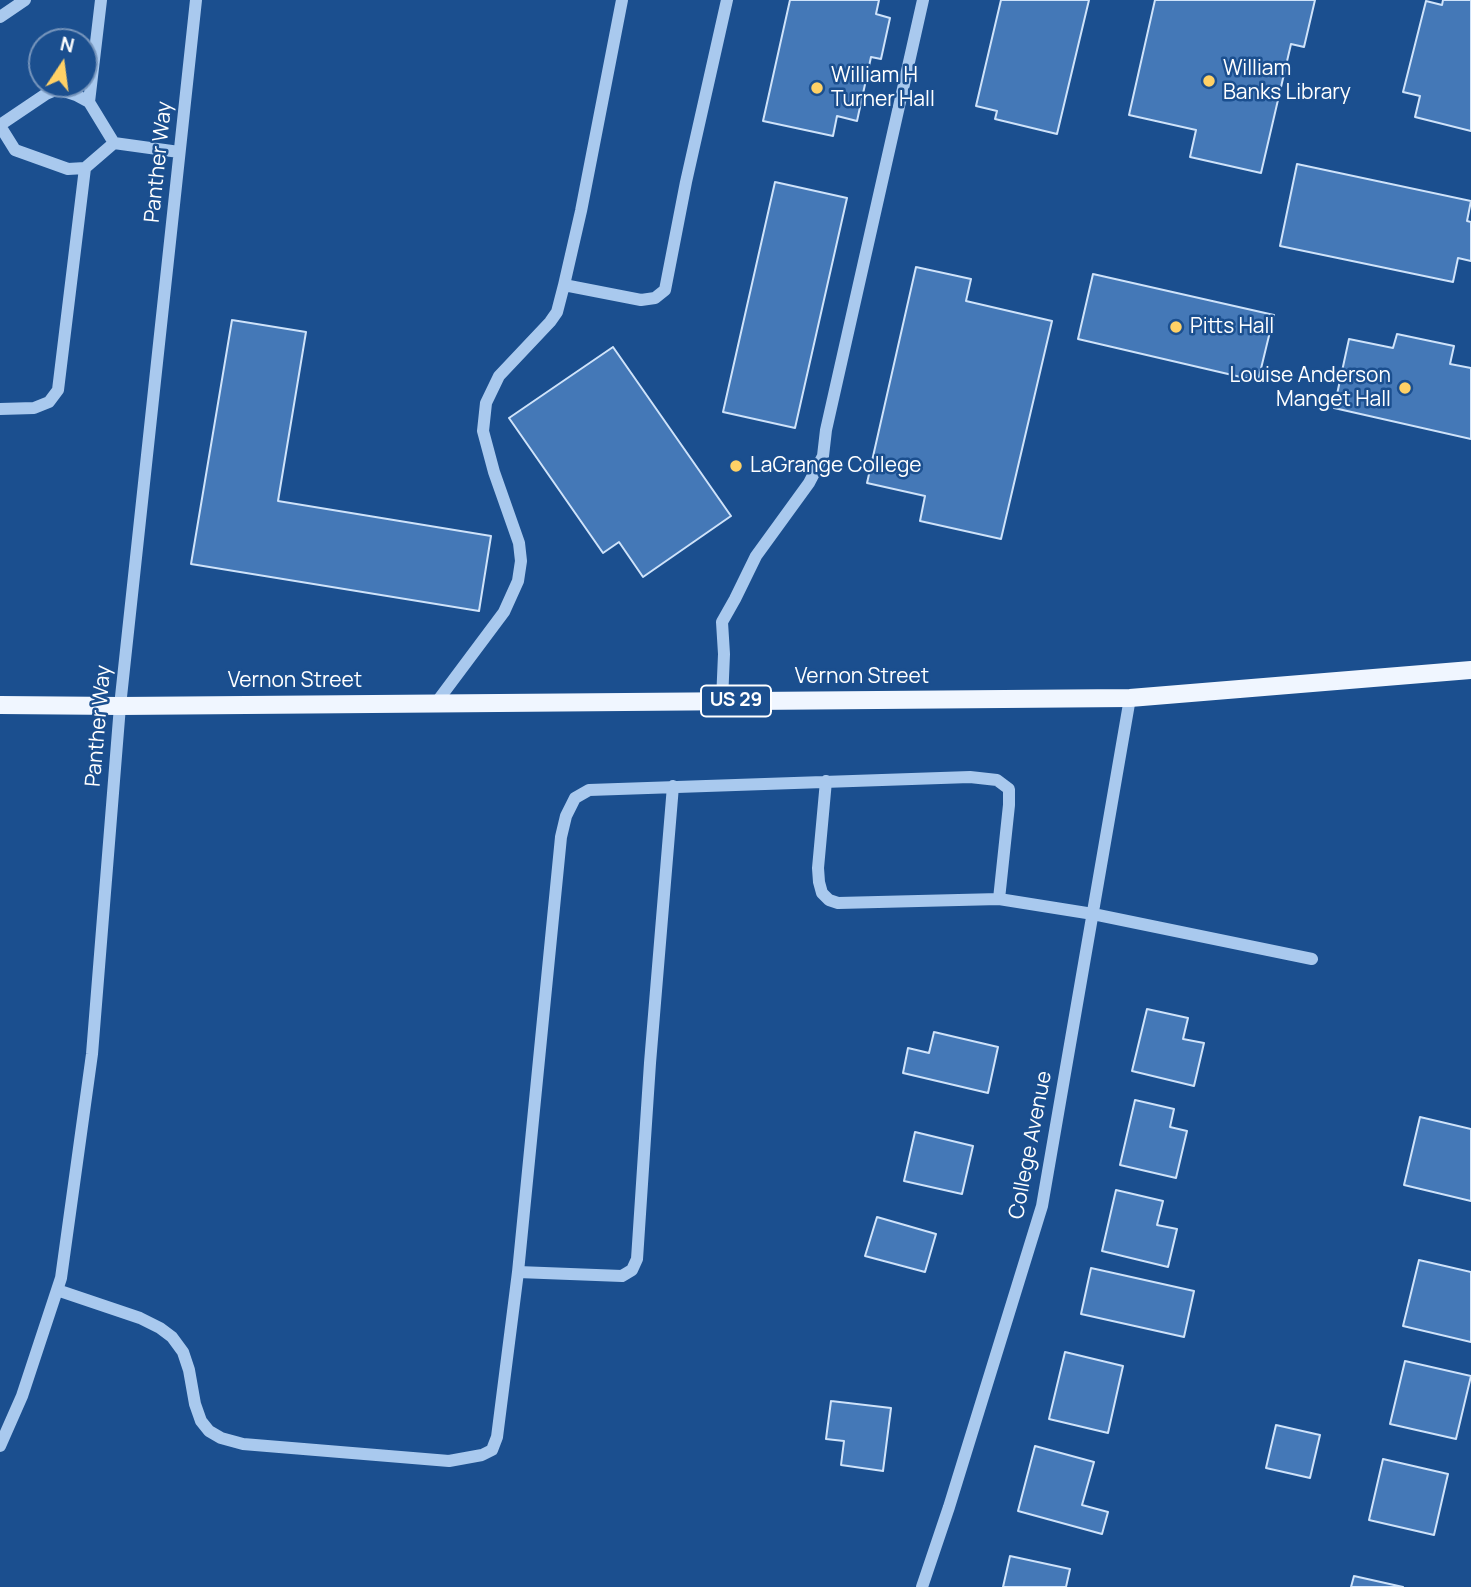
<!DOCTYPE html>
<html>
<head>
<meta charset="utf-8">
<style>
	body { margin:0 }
	#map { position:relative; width:1471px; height:1587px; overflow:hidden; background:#1b4f8f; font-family:Manrope,sans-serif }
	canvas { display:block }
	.north { position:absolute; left:28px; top:28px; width:70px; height:70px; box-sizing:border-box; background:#1b4f8f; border:2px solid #7695bc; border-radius:50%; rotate:13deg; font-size:19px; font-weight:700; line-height:28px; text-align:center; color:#fff }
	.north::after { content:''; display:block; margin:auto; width:24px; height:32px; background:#ffd166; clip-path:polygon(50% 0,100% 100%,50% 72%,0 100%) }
</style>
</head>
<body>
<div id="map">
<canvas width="1471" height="1587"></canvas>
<div class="north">N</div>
</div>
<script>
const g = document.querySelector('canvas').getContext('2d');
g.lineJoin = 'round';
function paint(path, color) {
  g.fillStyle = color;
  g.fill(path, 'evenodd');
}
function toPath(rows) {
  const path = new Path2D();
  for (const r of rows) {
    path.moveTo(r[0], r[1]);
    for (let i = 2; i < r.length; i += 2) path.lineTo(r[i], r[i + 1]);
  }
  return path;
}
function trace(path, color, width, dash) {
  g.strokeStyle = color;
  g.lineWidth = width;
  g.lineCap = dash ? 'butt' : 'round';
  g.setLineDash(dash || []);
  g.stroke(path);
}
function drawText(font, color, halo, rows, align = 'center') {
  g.font = font + ' Manrope,sans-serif';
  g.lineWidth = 5;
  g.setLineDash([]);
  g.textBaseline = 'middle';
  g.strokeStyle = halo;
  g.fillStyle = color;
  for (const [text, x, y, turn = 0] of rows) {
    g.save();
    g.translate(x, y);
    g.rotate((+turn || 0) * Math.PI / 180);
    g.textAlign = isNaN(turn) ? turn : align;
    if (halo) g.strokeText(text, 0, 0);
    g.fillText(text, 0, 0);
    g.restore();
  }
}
const building = toPath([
	[790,0,879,0,876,14,890,18,881,59,871,57,857,121,837,116,833,136,763,121,790,0],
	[1001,0,1089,0,1057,134,995,119,997,111,976,106,1001,0],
	[1155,0,1315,0,1304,47,1291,44,1261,173,1190,157,1196,130,1129,115,1155,0],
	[1443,0,1471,0,1471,131,1415,117,1420,96,1403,92,1426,1,1442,5,1443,0],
	[1297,164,1471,201,1467,221,1471,222,1471,261,1458,258,1453,282,1280,246,1297,164],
	[775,182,847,198,795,428,723,412,775,182],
	[916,267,971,279,966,301,1052,321,1001,539,920,521,925,496,867,483,916,267],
	[1093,274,1274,315,1258,381,1078,339,1093,274],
	[232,320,306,332,278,501,491,536,479,611,191,564,232,320],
	[1397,334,1454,346,1450,364,1471,368,1471,439,1334,408,1349,339,1393,348,1397,334],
	[613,347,731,516,643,577,619,542,603,553,509,418,613,347],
	[1147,1009,1188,1018,1183,1039,1204,1043,1194,1086,1132,1071,1147,1009],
	[934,1032,998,1047,988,1093,903,1073,908,1048,929,1053,934,1032],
	[1135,1100,1174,1109,1170,1127,1187,1131,1176,1178,1120,1165,1135,1100],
	[1420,1117,1471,1129,1471,1201,1404,1185,1420,1117],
	[915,1132,973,1146,962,1194,904,1181,915,1132],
	[1116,1190,1163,1201,1157,1225,1177,1229,1168,1267,1102,1251,1116,1190],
	[877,1217,936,1234,925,1272,865,1256,877,1217],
	[1419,1260,1471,1272,1471,1342,1403,1326,1419,1260],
	[1091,1268,1194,1291,1184,1337,1081,1314,1091,1268],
	[1065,1352,1123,1366,1108,1433,1049,1419,1065,1352],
	[1405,1361,1471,1376,1456,1439,1390,1424,1405,1361],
	[831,1401,891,1408,883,1471,841,1465,844,1441,826,1439,831,1401],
	[1276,1425,1320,1435,1310,1478,1266,1468,1276,1425],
	[1035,1446,1094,1462,1082,1505,1108,1512,1102,1534,1018,1511,1035,1446],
	[1383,1459,1448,1474,1434,1535,1369,1520,1383,1459],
	[1010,1556,1070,1569,1066,1587,1003,1587,1010,1556],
	[1354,1576,1403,1587,1351,1587,1354,1576]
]);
const minor = toPath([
	[101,0,89,102,114,143],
	[0,17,25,0],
	[0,125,46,94,58,89,76,95,89,102],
	[0,126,15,150,68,169,85,168,114,143,179,152],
	[564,285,581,211,622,0],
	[0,409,34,408,49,402,58,390,85,168],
	[722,701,724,654,722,622,735,599,756,556,809,483,823,456,826,430,923,0],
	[436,703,504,612,518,581,521,561,519,543,494,472,483,431,486,403,499,376,550,322,557,312,564,285,641,300,655,298,665,290,686,182,727,0],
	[826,781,818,868,819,882,822,893,829,900,838,903,999,899],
	[518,1272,622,1276,632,1270,637,1259,650,1063,673,786],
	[57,1290,140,1318,160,1328,172,1337,183,1352,189,1370,195,1404,201,1421,209,1431,221,1438,243,1444,449,1461,482,1455,492,1450,497,1437,518,1272,561,837,566,816,575,798,589,790,970,777,997,780,1009,789,1009,805,999,899,1093,914,1312,959],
	[0,1446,22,1396,61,1278,92,1054,120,706,196,0],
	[922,1587,949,1507,1042,1206,1130,698]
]);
const major = toPath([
	[0,705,120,706,1130,698,1471,670]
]);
const markers = [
	[1209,81,7,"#ffd166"],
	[817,88,7,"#ffd166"],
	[1176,327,7,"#ffd166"],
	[1405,388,7,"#ffd166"],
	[736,466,7,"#ffd166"]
];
const shields = [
	[736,701,70]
];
const shieldNames = [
	["US 29",736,701]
];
const poiNames = [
	["William",1223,69],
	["Banks Library",1223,93],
	["William H",831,76],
	["Turner Hall",831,100],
	["Pitts Hall",1190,327],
	["Louise Anderson",1391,376,"right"],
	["Manget Hall",1391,400,"right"],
	["LaGrange College",750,466]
];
const streetNames = [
	["Panther Way",159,162,-84],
	["Vernon Street",862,677],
	["Vernon Street",295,681],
	["Panther Way",99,726,-85],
	["College Avenue",1031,1145,-79]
];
paint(building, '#4478b7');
trace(building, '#cfe3fa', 2);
trace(minor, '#a9c9ee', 12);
trace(major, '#f0f6ff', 18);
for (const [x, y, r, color] of markers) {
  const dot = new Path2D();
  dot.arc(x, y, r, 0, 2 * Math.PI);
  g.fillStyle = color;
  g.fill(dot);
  trace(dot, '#1b4f8f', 2.5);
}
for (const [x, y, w] of shields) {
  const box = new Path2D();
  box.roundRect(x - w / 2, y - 15.5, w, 31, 5);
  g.fillStyle = '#1b4f8f';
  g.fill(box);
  trace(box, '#fff', 2);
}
drawText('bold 19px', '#fff', null, shieldNames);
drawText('21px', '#fff', '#1b4f8f', poiNames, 'left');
drawText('21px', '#fff', '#1b4f8f', streetNames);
</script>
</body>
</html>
